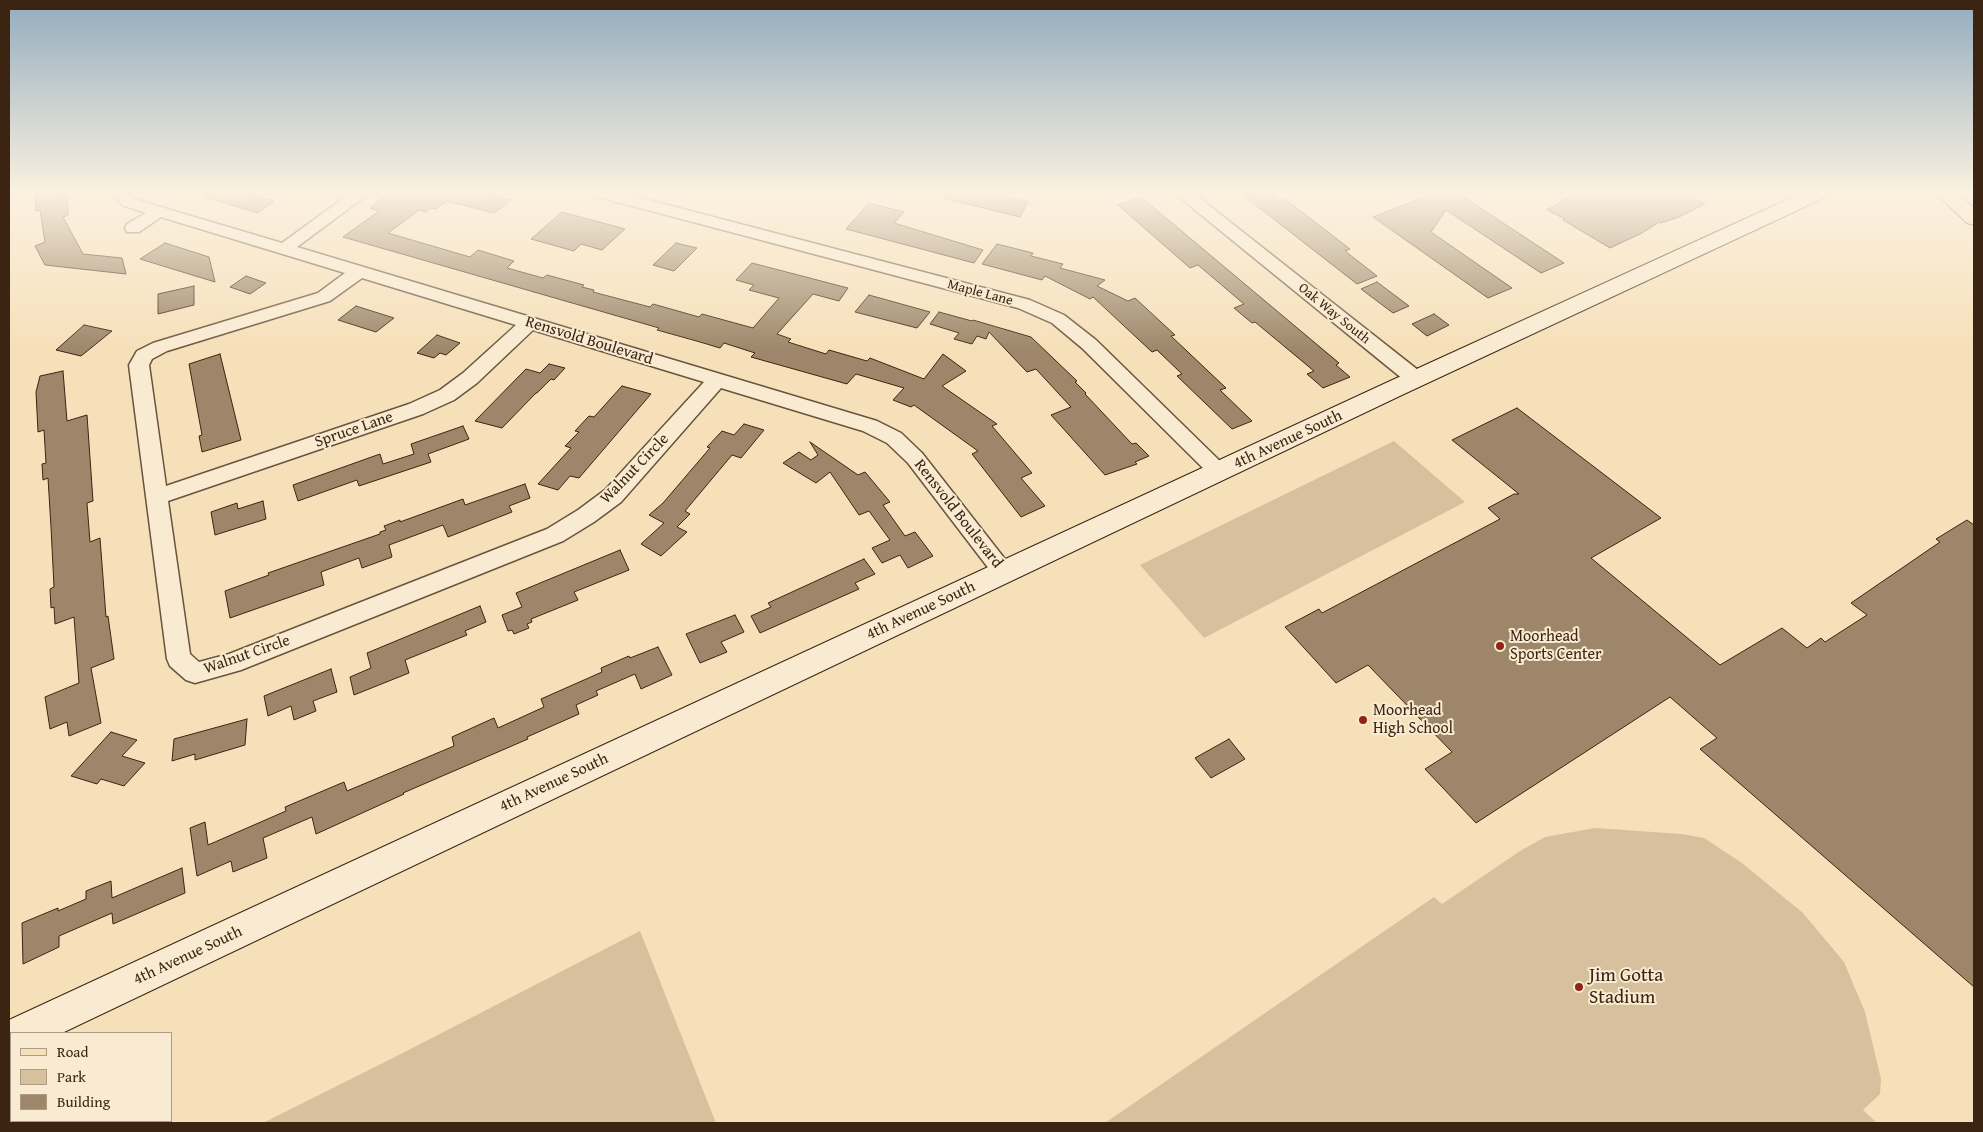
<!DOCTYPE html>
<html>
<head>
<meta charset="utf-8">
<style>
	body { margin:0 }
	#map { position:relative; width:1983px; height:1132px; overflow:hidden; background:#f6e0b9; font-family:"Gentium Book Plus",serif }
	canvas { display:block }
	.frame { position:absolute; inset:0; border:10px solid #3c2412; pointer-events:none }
	.legend { position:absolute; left:10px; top:1032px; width:162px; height:90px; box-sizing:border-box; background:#f9ebd2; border:1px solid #ad9b85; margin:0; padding:6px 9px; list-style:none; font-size:15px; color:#3c2412 }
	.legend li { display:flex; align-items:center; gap:10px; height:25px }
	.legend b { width:25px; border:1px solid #ad9b85 }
</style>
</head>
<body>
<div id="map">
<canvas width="1983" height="1132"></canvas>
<div class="frame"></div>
<ul class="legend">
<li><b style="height:6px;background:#f6e0b9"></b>Road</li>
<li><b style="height:14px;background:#d6c09d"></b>Park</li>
<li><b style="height:14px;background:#9d8669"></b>Building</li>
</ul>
</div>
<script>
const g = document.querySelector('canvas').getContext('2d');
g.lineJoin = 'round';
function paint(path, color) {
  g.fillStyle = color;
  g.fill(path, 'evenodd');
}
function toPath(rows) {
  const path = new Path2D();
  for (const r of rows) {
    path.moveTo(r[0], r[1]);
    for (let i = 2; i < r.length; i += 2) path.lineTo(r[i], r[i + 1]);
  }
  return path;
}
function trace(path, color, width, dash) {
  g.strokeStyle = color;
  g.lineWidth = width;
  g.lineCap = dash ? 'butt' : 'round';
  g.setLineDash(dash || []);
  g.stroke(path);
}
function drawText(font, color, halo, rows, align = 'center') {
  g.font = font + ' "Gentium Book Plus",serif';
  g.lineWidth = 4;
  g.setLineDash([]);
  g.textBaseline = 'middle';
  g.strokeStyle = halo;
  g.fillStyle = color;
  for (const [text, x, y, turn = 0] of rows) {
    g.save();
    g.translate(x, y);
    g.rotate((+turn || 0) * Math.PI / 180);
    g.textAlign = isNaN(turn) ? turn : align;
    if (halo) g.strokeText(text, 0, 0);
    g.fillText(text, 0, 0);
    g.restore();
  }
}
const green = toPath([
	[1394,441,1465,502,1204,638,1140,565],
	[1595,828,1682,834,1704,838,1742,863,1803,913,1844,962,1865,1012,1881,1079,1880,1094,1863,1110,1877,1123,1105,1123,1434,897,1442,904,1520,851,1545,837],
	[640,931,716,1123,263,1123,391,1059]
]);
const building = toPath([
	[35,192,52,192,52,196,67,193,68,215,63,217,83,254,122,258,126,274,45,265,35,246,45,242,40,210,36,211,35,192],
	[205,192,243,192,274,201,258,213,205,197,205,192],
	[391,192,483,192,511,200,494,213,447,201,436,209,431,208,426,212,419,210,388,233,470,257,478,250,514,261,507,268,543,278,547,275,584,285,582,287,594,290,593,292,650,307,653,304,699,317,702,314,753,328,779,298,749,290,754,285,736,280,752,263,848,288,839,301,813,294,777,334,791,339,788,342,826,354,829,350,867,361,870,358,924,379,943,354,966,371,942,386,997,424,992,426,1032,473,1021,478,1045,506,1021,517,972,454,978,451,914,405,911,407,893,400,904,388,856,374,847,384,751,357,755,353,724,343,720,348,700,342,657,330,659,328,343,237,379,211,370,208,391,192],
	[944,192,987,192,1028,202,1020,217,943,198,944,192],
	[1239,192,1268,192,1280,201,1285,199,1350,249,1345,251,1377,276,1357,284,1239,192],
	[1437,192,1456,192,1564,263,1541,273,1446,210,1431,232,1512,288,1488,298,1373,217,1437,192],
	[1578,192,1658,192,1664,197,1674,192,1684,192,1705,204,1679,217,1661,223,1659,222,1642,233,1610,248,1563,220,1565,219,1547,210,1578,192],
	[1141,197,1339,363,1336,365,1350,377,1323,388,1307,374,1314,371,1255,322,1252,323,1234,308,1244,304,1198,265,1190,268,1118,205,1141,197],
	[869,203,904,212,894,223,983,250,974,263,846,229,869,203],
	[562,212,625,229,602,250,581,244,574,251,531,239,562,212],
	[165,243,209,257,215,282,140,259,165,243],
	[676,243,697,248,674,271,653,265,676,243],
	[997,244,1033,253,1031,256,1063,264,1060,268,1105,280,1097,286,1128,301,1135,298,1175,335,1171,336,1226,388,1220,390,1252,421,1232,429,1177,376,1182,374,1157,350,1152,352,1093,297,1090,299,1045,276,1042,280,982,264,997,244],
	[246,276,266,283,250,294,230,287,246,276],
	[1377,282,1409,306,1393,313,1361,289,1377,282],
	[194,286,194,305,158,314,158,294,194,286],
	[869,295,930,312,917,328,855,312,869,295],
	[356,306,394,318,376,332,338,320,356,306],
	[939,312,972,321,973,320,1031,337,1077,381,1075,382,1086,393,1085,394,1132,444,1136,443,1149,456,1135,462,1137,464,1105,475,1051,415,1071,407,1036,369,1027,372,989,332,986,339,977,336,972,344,954,339,959,333,930,324,939,312],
	[1434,314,1449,325,1427,336,1412,324,1434,314],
	[84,325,112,331,81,356,56,350,84,325],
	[437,335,460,343,446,355,440,353,434,358,417,353,437,335],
	[220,354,241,440,202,452,199,436,202,435,189,364,220,354],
	[549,364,565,368,554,380,551,379,537,393,536,393,502,428,475,421,526,369,540,373,549,364],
	[63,371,67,421,87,415,93,501,87,503,90,542,100,538,106,617,108,616,114,659,91,668,101,723,69,736,67,722,50,729,45,697,79,683,74,617,55,624,54,607,51,608,50,589,54,587,51,527,48,478,43,480,42,464,46,463,44,430,38,432,36,392,40,376,63,371],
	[622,386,651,394,579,478,570,476,558,490,538,484,571,448,565,446,579,432,575,431,589,416,594,417,622,386],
	[1517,408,1661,518,1591,558,1720,665,1782,628,1807,648,1821,638,1825,642,1867,615,1851,603,1940,542,1936,539,1967,520,1974,525,1974,987,1700,749,1717,738,1670,697,1476,823,1425,769,1452,752,1368,665,1336,683,1285,627,1319,609,1322,613,1500,519,1488,508,1514,494,1519,494,1452,440,1517,408],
	[744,424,764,430,741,458,732,455,685,511,690,514,677,527,687,532,661,556,641,544,664,523,649,515,663,503,710,448,707,447,722,431,734,435,744,424],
	[463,426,469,439,428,454,431,462,359,486,357,480,298,501,293,485,380,454,383,464,414,454,411,444,463,426],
	[810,442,858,475,865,472,890,502,883,505,905,536,915,532,933,556,908,568,900,555,882,563,872,548,890,540,869,511,859,515,830,472,816,483,783,463,799,452,811,460,818,455,810,442],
	[525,484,530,498,509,506,512,512,448,537,443,525,389,545,392,557,362,568,359,558,321,572,324,585,230,618,225,591,269,575,268,573,380,534,380,532,386,530,384,526,400,520,400,522,463,499,465,505,525,484],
	[263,501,266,519,215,535,211,512,237,503,238,509,263,501],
	[620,550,629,570,574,592,578,600,531,619,532,622,527,624,529,628,514,634,512,630,508,631,502,615,522,607,516,593,620,550],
	[864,559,875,574,855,583,859,589,760,633,751,616,771,607,768,603,864,559],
	[480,606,486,622,465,631,467,635,405,660,409,673,354,695,350,677,371,668,367,653,480,606],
	[735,615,744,632,721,642,727,652,700,663,686,634,735,615],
	[658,647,672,675,641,689,635,674,596,691,598,695,576,705,579,714,527,737,528,739,403,793,404,794,316,834,312,817,263,838,267,858,233,872,231,861,197,876,190,828,205,822,208,845,286,811,285,807,344,782,347,791,454,746,452,737,494,718,498,728,544,707,541,699,602,672,601,668,629,656,630,658,658,647],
	[331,669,337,692,313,701,316,711,294,720,291,706,268,716,264,696,331,669],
	[247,719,245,745,195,760,195,754,172,761,174,739,247,719],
	[111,732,137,740,122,756,145,763,124,786,101,779,97,784,71,776,111,732],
	[1229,739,1245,759,1211,778,1195,758,1229,739],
	[182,868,185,893,113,924,112,913,59,936,59,947,23,964,22,923,58,908,58,911,86,899,86,891,111,881,112,898,182,868]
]);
const street = toPath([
	[111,192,128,192,134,199,282,243,352,192,371,192,297,247,877,421,901,433,922,453,1015,572,1012,578,1004,581,996,578,908,463,887,443,863,431,721,388,621,502,594,522,563,541,241,670,195,683,186,680,170,666,167,659,129,365,137,351,153,343,318,293,345,273,161,217,139,232,127,232,125,228,127,224,146,213,122,205,111,192],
	[362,278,516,325,463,373,440,390,409,404,166,486,149,365,152,359,167,351,330,301,362,278],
	[533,330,704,382,605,490,578,510,547,529,229,654,199,662,190,654,168,501,423,414,454,400,477,383,533,330],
	[589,192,618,192,1030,300,1064,315,1096,340,1226,467,1229,472,1226,477,1219,480,1212,477,1082,348,1052,323,1018,308,591,195,589,192],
	[1173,192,1192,192,1423,374,1426,379,1423,384,1416,385,1409,384,1173,192]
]);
const secondary = toPath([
	[1804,192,1831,192,1828,196,1404,394,62,1033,11,1033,11,1047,9,1046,9,1020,1388,382,1804,192]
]);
const primary = toPath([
	[1934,192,1956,192,1974,208,1974,225,1967,223,1934,192]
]);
const markers = [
	[1500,646,5,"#8f2418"],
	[1363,720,5,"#8f2418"],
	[1579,987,5,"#8f2418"]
];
const farStreetnames = [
	["Maple Lane",980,293,15],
	["Oak Way South",1334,314,39]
];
const streetNames = [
	["Rensvold Boulevard",589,341,17],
	["Spruce Lane",354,430,-19],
	["4th Avenue South",1288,440,-25],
	["Walnut Circle",635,469,-46],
	["Rensvold Boulevard",958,514,52],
	["4th Avenue South",921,611,-25],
	["Walnut Circle",247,655,-19],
	["4th Avenue South",554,783,-25],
	["4th Avenue South",188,956,-25]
];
const poiNames = [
	["Moorhead",1510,637],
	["Sports Center",1510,655],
	["Moorhead",1373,711],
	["High School",1373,729]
];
const nearPoinames = [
	["Jim Gotta",1589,976],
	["Stadium",1589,998]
];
paint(green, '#d6c09d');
paint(building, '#9d8669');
trace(building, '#3c2412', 1);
trace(street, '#6a533c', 3);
trace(secondary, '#3c2412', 2);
trace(primary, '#3c2412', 2);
paint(street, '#f9ebd2');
paint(secondary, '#f9ebd2');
paint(primary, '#f6e0b9');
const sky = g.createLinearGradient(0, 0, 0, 351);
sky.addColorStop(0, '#94acbe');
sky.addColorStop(0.55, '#fbf1e0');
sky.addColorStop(1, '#fbf1e000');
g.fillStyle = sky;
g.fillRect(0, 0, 1983, 351);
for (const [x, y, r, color] of markers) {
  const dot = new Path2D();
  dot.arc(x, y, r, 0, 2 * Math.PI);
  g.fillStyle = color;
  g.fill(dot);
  trace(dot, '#f9ebd2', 2);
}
drawText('14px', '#3c2412', '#f9ebd2', farStreetnames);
drawText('16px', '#3c2412', '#f9ebd2', streetNames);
drawText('16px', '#3c2412', '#f9ebd2', poiNames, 'left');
drawText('19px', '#3c2412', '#f9ebd2', nearPoinames, 'left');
</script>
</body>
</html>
